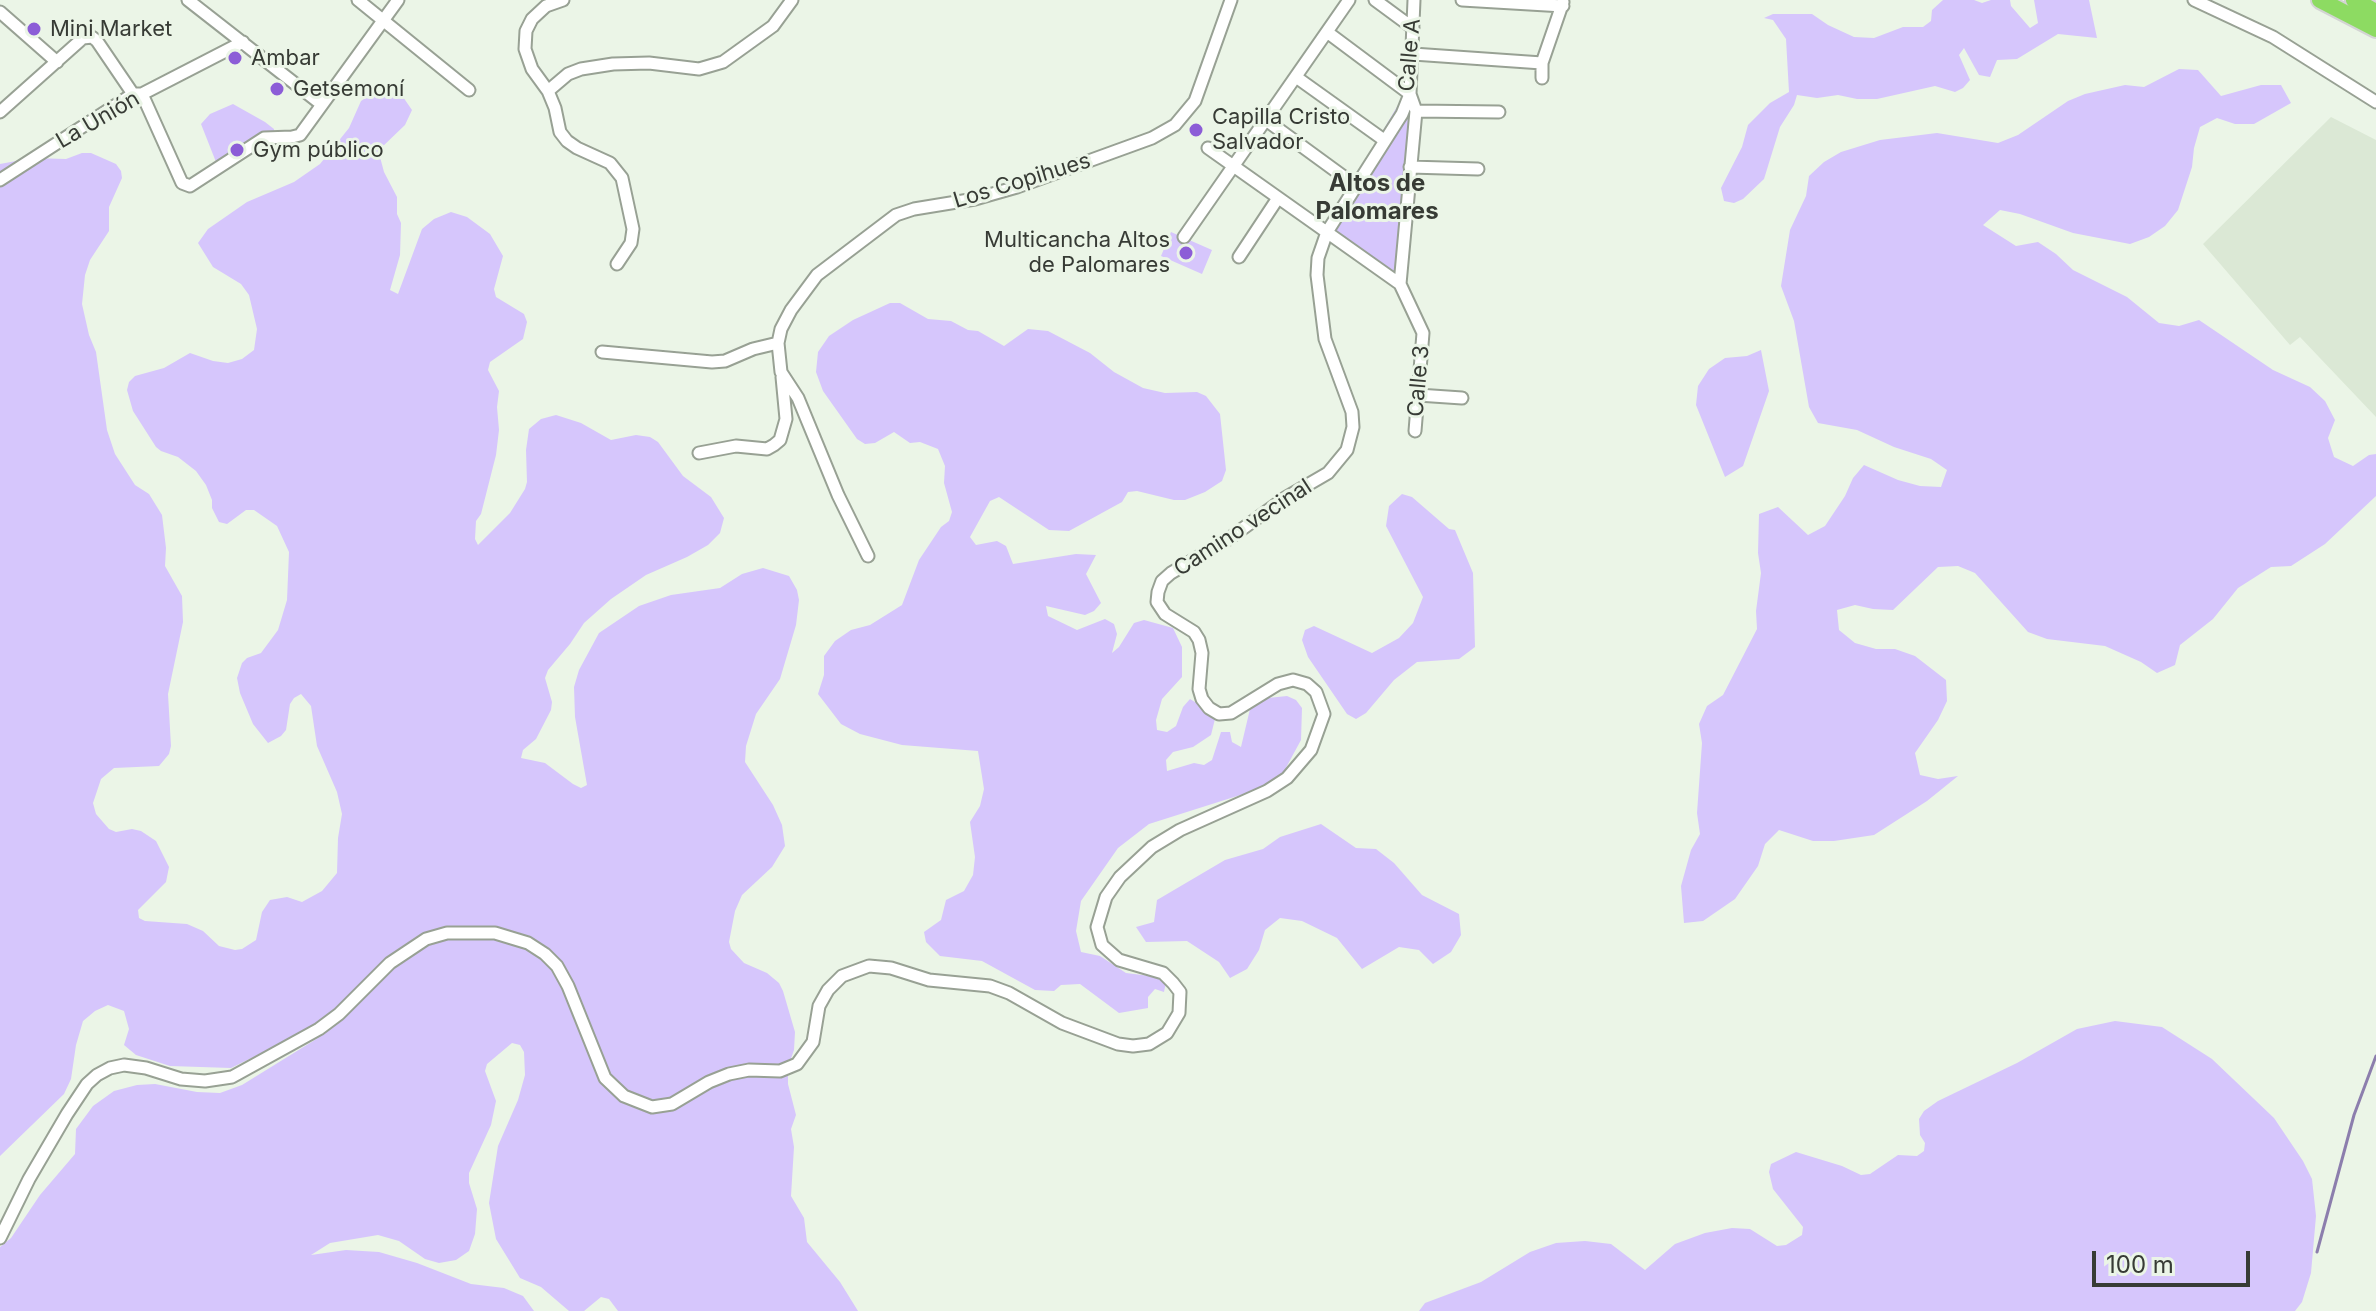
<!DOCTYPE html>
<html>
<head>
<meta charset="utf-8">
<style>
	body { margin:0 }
	#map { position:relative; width:2376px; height:1311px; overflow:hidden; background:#ebf5e7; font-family:Inter,sans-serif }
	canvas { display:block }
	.scale { position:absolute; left:2092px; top:1251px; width:158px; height:36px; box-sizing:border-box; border:4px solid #373b35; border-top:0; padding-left:10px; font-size:24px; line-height:28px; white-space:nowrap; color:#373b35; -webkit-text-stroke:6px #ebf5e7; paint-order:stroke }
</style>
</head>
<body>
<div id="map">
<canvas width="2376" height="1311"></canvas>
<div class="scale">100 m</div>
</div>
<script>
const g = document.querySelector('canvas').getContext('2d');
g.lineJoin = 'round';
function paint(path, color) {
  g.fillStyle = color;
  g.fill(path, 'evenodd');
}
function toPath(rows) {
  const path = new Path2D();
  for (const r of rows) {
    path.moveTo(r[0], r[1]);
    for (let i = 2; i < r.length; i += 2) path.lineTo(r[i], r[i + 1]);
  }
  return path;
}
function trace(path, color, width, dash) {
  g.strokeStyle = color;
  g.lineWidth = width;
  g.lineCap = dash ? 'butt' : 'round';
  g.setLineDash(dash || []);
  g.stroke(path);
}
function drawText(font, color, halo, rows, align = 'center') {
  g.font = font + ' Inter,sans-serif';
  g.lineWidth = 6;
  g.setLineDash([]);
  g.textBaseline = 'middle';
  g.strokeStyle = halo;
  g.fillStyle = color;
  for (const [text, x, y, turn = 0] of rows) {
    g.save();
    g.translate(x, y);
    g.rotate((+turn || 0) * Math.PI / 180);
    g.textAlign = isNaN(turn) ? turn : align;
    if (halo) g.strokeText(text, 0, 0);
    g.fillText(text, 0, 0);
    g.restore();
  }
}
const built = toPath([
	[2331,117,2376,140,2376,417,2300,337,2290,345,2203,244]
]);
const green = toPath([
	[1943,0,1974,0,1982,3,1991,0,2010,0,2011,6,2030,28,2038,23,2034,0,2089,0,2097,38,2058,34,2017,59,1997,60,1990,77,1979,75,1964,48,1959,55,1970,80,1963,88,1955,92,1935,86,1877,99,1857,99,1838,95,1817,98,1797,95,1794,105,1780,127,1764,179,1743,199,1734,203,1724,201,1721,188,1742,147,1748,125,1770,103,1789,92,1786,39,1773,20,1764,18,1773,14,1812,14,1828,25,1854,37,1874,38,1903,27,1923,27,1931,21,1932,10],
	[2179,69,2198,70,2221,96,2261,85,2281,85,2291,103,2254,124,2235,124,2217,118,2200,127,2194,148,2192,167,2178,210,2165,226,2149,237,2130,244,2073,233,2020,214,2000,210,1983,225,2016,246,2038,242,2056,254,2073,270,2127,297,2159,323,2179,326,2199,320,2273,370,2310,387,2325,401,2335,420,2328,438,2334,457,2353,466,2369,455,2376,454,2376,496,2325,544,2291,566,2271,567,2238,588,2213,619,2180,645,2175,665,2157,673,2141,662,2105,646,2047,639,2028,632,1975,573,1958,566,1938,567,1893,610,1873,609,1855,605,1837,610,1839,630,1855,643,1876,649,1895,649,1915,656,1946,680,1947,701,1938,720,1915,753,1920,775,1938,779,1958,776,1927,801,1874,835,1834,841,1813,841,1779,830,1765,844,1758,866,1735,899,1703,921,1684,923,1681,886,1691,850,1700,834,1697,813,1702,743,1699,724,1707,706,1723,695,1757,629,1756,611,1761,573,1758,553,1759,514,1778,507,1808,535,1825,526,1845,496,1853,478,1864,465,1898,480,1920,486,1941,487,1947,470,1931,459,1894,447,1857,430,1818,423,1809,407,1794,321,1781,286,1790,230,1806,196,1809,176,1824,162,1841,152,1880,140,1937,133,1998,143,2018,135,2068,101,2085,94,2125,85,2144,87],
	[1408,88,1412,104,1398,279,1326,227],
	[389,90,403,97,412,110,405,125,381,148,380,157,384,172,397,197,397,214,401,223,400,255,390,290,398,294,422,229,434,219,451,212,467,217,490,234,503,256,494,289,496,297,524,314,527,322,523,339,490,362,488,370,499,391,497,407,499,430,496,455,481,514,476,521,475,539,478,545,510,513,525,489,527,482,526,450,529,429,541,419,556,415,581,423,611,440,636,435,650,437,658,442,683,476,711,497,724,518,720,533,708,545,687,557,646,575,611,599,584,623,570,644,548,670,545,678,552,702,551,710,536,739,523,750,521,758,545,763,573,784,581,788,587,785,575,717,574,687,579,670,599,633,639,606,671,595,720,588,742,574,763,568,789,576,797,590,799,600,796,625,780,679,756,714,746,746,745,762,773,805,782,825,785,846,772,867,742,895,735,911,729,942,731,949,744,963,767,973,779,983,783,991,795,1032,794,1050,788,1067,788,1084,796,1115,791,1129,794,1147,791,1196,804,1218,807,1242,840,1282,858,1311,618,1311,609,1299,601,1297,584,1311,569,1311,541,1287,520,1278,496,1239,489,1203,498,1146,518,1100,525,1075,524,1052,520,1045,512,1043,487,1064,485,1071,496,1101,491,1125,469,1173,469,1183,477,1209,475,1234,469,1251,456,1260,439,1263,425,1259,399,1241,378,1235,330,1243,311,1255,346,1250,379,1252,417,1263,471,1284,504,1288,523,1296,534,1311,0,1311,0,1247,11,1238,40,1195,75,1154,76,1129,93,1106,114,1091,137,1085,155,1084,197,1092,220,1093,242,1085,318,1038,313,1035,280,1044,231,1068,170,1066,136,1055,124,1045,129,1029,124,1011,108,1005,95,1011,83,1021,76,1045,71,1079,64,1094,0,1156,0,164,32,158,66,159,82,153,91,153,116,164,121,171,122,178,109,207,109,231,90,260,85,275,82,304,89,335,96,352,107,430,115,454,135,485,149,494,162,515,166,548,165,566,182,596,183,622,168,694,171,746,169,754,159,766,114,768,101,779,93,803,96,814,109,829,116,832,132,829,141,831,156,841,169,867,166,882,138,910,139,918,145,921,187,924,203,931,219,946,235,950,242,949,256,940,262,912,270,900,287,897,302,902,322,891,337,873,338,838,342,814,337,792,317,746,311,706,301,694,294,698,290,704,286,730,281,736,268,743,253,724,240,693,237,678,242,663,247,658,261,653,278,630,287,600,289,552,277,526,254,510,246,510,227,524,219,522,212,508,212,500,206,485,196,471,178,457,161,451,156,447,133,411,127,390,129,382,135,376,164,368,190,353,213,361,228,363,242,359,254,350,257,329,249,295,241,284,213,267,198,243,208,229,247,202,294,182,320,164,349,128,361,101,373,93],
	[233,104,265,122,274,129,274,133,249,139,216,162,201,124,210,114],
	[1171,232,1212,250,1202,274,1161,256],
	[890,303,900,303,928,319,951,321,968,330,978,331,1004,346,1028,329,1048,331,1090,353,1114,372,1143,388,1165,393,1197,392,1206,396,1220,414,1226,470,1222,481,1205,492,1185,500,1174,500,1137,491,1128,492,1122,502,1069,531,1049,530,999,497,990,501,970,537,976,545,997,541,1006,546,1013,564,1076,554,1096,555,1086,574,1101,603,1094,611,1085,615,1046,606,1048,616,1077,630,1105,619,1114,624,1117,634,1112,653,1119,647,1134,623,1144,620,1173,628,1182,647,1182,677,1162,699,1156,720,1157,730,1167,732,1176,726,1183,707,1190,699,1216,715,1211,735,1193,747,1173,752,1166,760,1167,771,1194,763,1204,765,1212,760,1221,732,1230,732,1232,742,1241,747,1250,709,1268,698,1287,696,1296,700,1302,708,1301,740,1282,775,1253,791,1149,824,1118,848,1081,901,1076,931,1081,952,1100,956,1126,973,1158,977,1166,982,1164,992,1155,989,1148,997,1148,1008,1119,1013,1080,984,1061,985,1054,991,1035,990,982,961,940,956,926,942,924,932,941,920,946,900,964,891,973,875,975,857,970,822,980,806,984,789,978,751,902,745,860,734,841,724,818,694,824,675,824,656,835,641,851,630,870,625,902,605,919,560,941,527,949,521,952,512,944,483,945,466,938,449,920,442,910,443,894,432,875,443,865,444,857,439,823,391,816,372,818,352,829,336,853,320],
	[1761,350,1769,391,1743,466,1725,477,1696,405,1698,386,1709,369,1725,358,1747,356],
	[1402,494,1412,497,1449,529,1455,530,1473,573,1475,647,1459,659,1417,662,1394,680,1366,713,1356,719,1347,714,1308,657,1302,640,1305,630,1314,626,1372,653,1399,638,1413,623,1423,597,1386,526,1389,506],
	[1321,824,1356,848,1376,849,1394,863,1422,895,1459,914,1461,935,1451,952,1433,964,1419,950,1399,947,1362,969,1337,938,1302,921,1280,918,1265,930,1259,950,1247,969,1230,978,1219,962,1187,941,1146,942,1136,927,1154,922,1157,900,1225,860,1263,849,1280,837],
	[2115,1021,2162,1027,2212,1059,2274,1118,2303,1161,2312,1179,2316,1216,2311,1273,2302,1302,2295,1311,1419,1311,1425,1303,1481,1282,1530,1252,1556,1243,1585,1241,1611,1244,1645,1270,1675,1244,1705,1233,1732,1228,1750,1229,1777,1246,1786,1245,1802,1235,1803,1227,1773,1189,1769,1172,1771,1164,1796,1152,1842,1166,1861,1175,1870,1174,1898,1155,1917,1156,1924,1151,1925,1143,1920,1135,1919,1119,1924,1111,1938,1101,2017,1063,2077,1029]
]);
const stream = toPath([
	[2317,1252,2354,1115,2376,1056]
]);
const minor = toPath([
	[188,0,321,104],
	[358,0,469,90],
	[1375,0,1413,28],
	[1462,0,1563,6],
	[2194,0,2273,37,2376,102],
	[0,12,57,62],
	[1327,32,1410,94],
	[1413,54,1542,63],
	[1296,77,1384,140],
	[1542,78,1542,63,1563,2],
	[548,91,532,69,525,49,526,31,532,19,546,6,563,0],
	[142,94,182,183,190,186,264,138,292,137,300,135,398,0],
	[1416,111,1499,112],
	[0,112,83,38,92,37,97,41,133,94],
	[1266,120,1355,185],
	[1208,148,1400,284,1423,333,1415,431],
	[1410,167,1478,169],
	[0,180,133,94,142,94,243,42],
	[1184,237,1349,0],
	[1239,257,1278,198],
	[617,264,631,243,633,229,622,178,610,163,577,148,567,141,560,132,555,108,548,91,568,74,581,69,613,64,649,63,699,69,723,62,773,26,792,0],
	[1400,284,1416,111,1410,94],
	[602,352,712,362,725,361,753,349,778,343],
	[1418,395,1462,398],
	[699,453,736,446,767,449,774,445,780,440,786,419,782,377],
	[868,556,838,495,798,398,781,372,778,343,781,329,791,310,817,275,896,215,914,209,975,199,1017,187,1152,138,1175,125,1195,101,1231,0],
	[0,1238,29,1179,67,1114,87,1084,97,1075,110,1068,124,1065,146,1068,181,1079,205,1081,232,1077,319,1029,339,1014,390,963,426,939,447,933,495,933,528,943,545,954,557,966,568,986,605,1078,624,1096,652,1107,672,1104,709,1082,729,1074,749,1070,780,1071,797,1064,813,1042,819,1006,828,990,842,976,869,966,891,968,929,980,990,986,1009,993,1062,1023,1118,1044,1133,1046,1149,1044,1167,1033,1179,1013,1180,992,1173,983,1163,973,1119,960,1102,945,1097,927,1106,897,1120,877,1152,847,1180,830,1267,791,1287,778,1311,750,1324,714,1316,692,1307,684,1293,680,1278,684,1231,713,1219,714,1209,708,1202,699,1199,689,1202,653,1199,640,1194,632,1165,614,1157,602,1158,592,1162,581,1171,573,1227,540,1285,498,1328,473,1347,450,1353,427,1352,412,1325,339,1317,275,1318,258,1327,232,1402,114,1410,94,1414,0]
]);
const highway = toPath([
	[2320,0,2376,29],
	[2354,0,2376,12]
]);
const markers = [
	[34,29,8,"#8c5dd7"],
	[235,58,8,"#8c5dd7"],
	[277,89,8,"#8c5dd7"],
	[1196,130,8,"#8c5dd7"],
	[237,150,8,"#8c5dd7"],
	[1186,253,8,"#8c5dd7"]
];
const poiNames = [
	["Mini Market",50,29],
	["Ambar",251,58],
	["Getsemoní",293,89],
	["Capilla Cristo",1212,117],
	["Salvador",1212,142],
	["Gym público",253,150],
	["Multicancha Altos",1170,240,"right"],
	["de Palomares",1170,265,"right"]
];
const streetNames = [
	["Calle A",1410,55,-85],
	["La Unión",98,120,-30],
	["Los Copihues",1022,181,-17],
	["Calle 3",1419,381,-85],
	["Camino vecinal",1243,528,-33]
];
const neighbourhoodNames = [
	["Altos de",1377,184],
	["Palomares",1377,212]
];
paint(built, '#dbe8d5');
paint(green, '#d6c6fc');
trace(stream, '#8c7ead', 3);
trace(minor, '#98a194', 15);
trace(highway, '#d3d4d3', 20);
trace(minor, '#fff', 11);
trace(highway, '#8ddb62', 16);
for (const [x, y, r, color] of markers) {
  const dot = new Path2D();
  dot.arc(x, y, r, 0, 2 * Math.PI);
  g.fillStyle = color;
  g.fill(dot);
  trace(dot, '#ebf5e7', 3);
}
drawText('22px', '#373b35', '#ebf5e7', poiNames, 'left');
drawText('22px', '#373b35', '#ebf5e7', streetNames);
drawText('bold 24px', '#373b35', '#ebf5e7', neighbourhoodNames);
</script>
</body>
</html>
